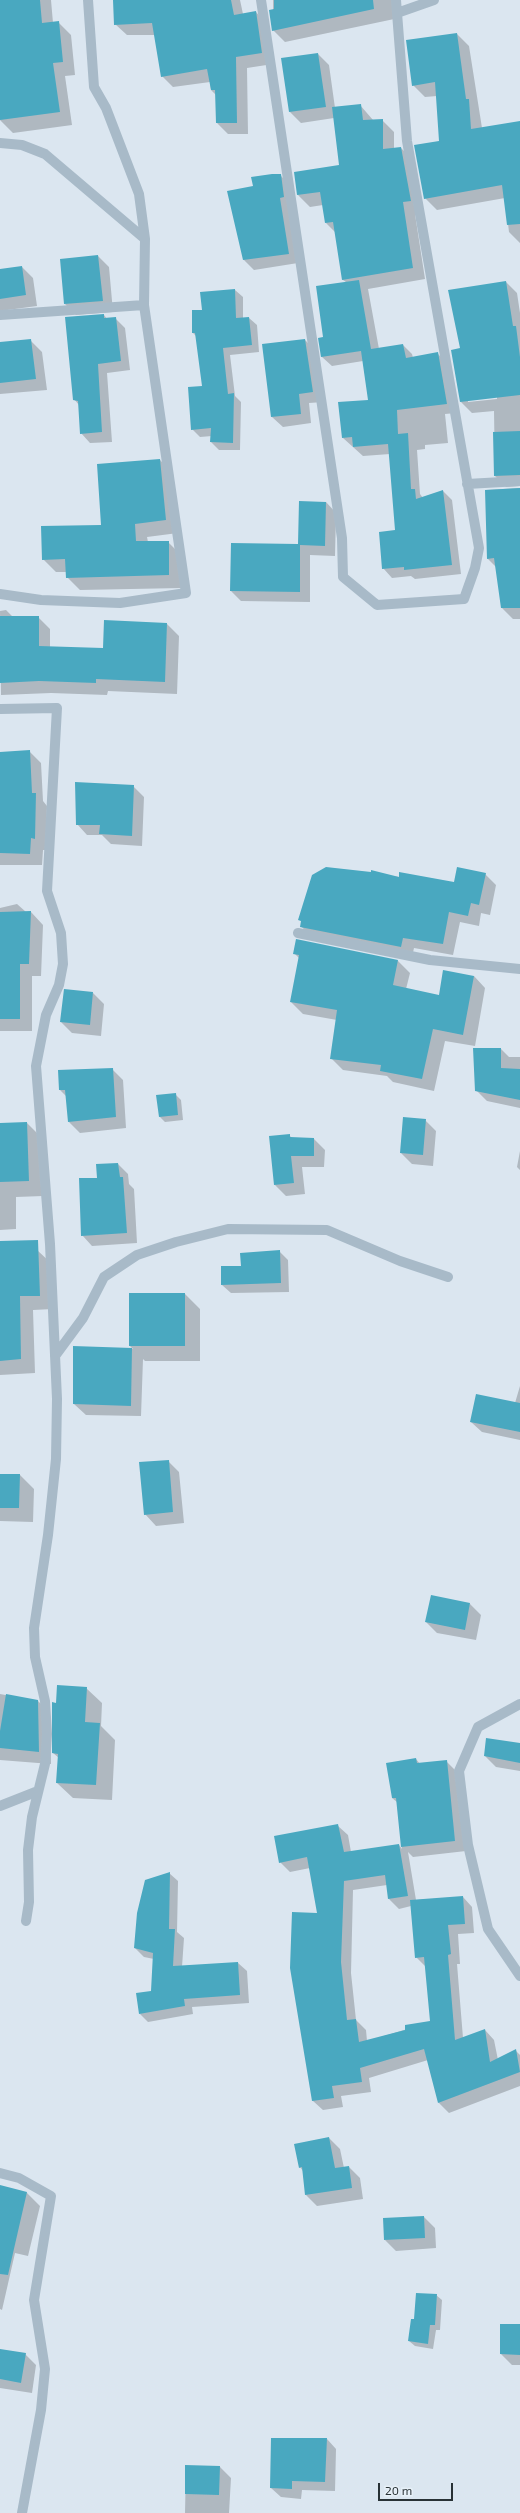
<!DOCTYPE html>
<html>
<head>
<meta charset="utf-8">
<style>
	body { margin:0 }
	#map { position:relative; width:520px; height:2513px; overflow:hidden; background:#dbe6f0; font-family:"Exo 2",sans-serif }
	canvas { display:block }
	.scale { position:absolute; left:378px; top:2483px; width:75px; height:18px; box-sizing:border-box; border:2px solid #283135; border-top:0; padding-left:5px; font-size:12px; line-height:14px; white-space:nowrap; color:#283135; -webkit-text-stroke:3px #e7f0f8; paint-order:stroke }
</style>
</head>
<body>
<div id="map">
<canvas width="520" height="2513"></canvas>
<div class="scale">20 m</div>
</div>
<script>
const g = document.querySelector('canvas').getContext('2d');
g.lineJoin = 'round';
function paint(path, color) {
  g.fillStyle = color;
  g.fill(path, 'evenodd');
}
function toPath(rows) {
  const path = new Path2D();
  for (const r of rows) {
    path.moveTo(r[0], r[1]);
    for (let i = 2; i < r.length; i += 2) path.lineTo(r[i], r[i + 1]);
  }
  return path;
}
function trace(path, color, width, dash) {
  g.strokeStyle = color;
  g.lineWidth = width;
  g.lineCap = dash ? 'butt' : 'round';
  g.setLineDash(dash || []);
  g.stroke(path);
}
const shadow = toPath([
	[0,0,51,0,53,23,58,22,71,35,75,75,65,76,72,125,13,133,0,120],
	[114,0,240,0,243,14,256,12,267,24,273,64,247,68,248,134,228,134,217,123,216,95,211,90,210,82,173,87,162,76,155,35,127,35,115,24],
	[273,0,395,0,399,18,285,42,273,30],
	[457,34,469,46,482,128,520,125,520,243,509,232,505,198,437,210,425,198,440,142,437,96,425,97,413,85],
	[318,54,329,65,335,108,360,105,373,120,382,120,394,132,394,149,401,148,413,160,422,212,415,214,425,279,368,289,379,349,403,345,412,354,413,358,437,353,447,363,456,413,445,414,448,443,425,445,425,449,417,450,420,494,423,498,443,491,452,500,461,574,415,579,411,576,392,578,383,568,396,531,390,454,363,456,343,438,369,401,363,361,332,366,322,357,324,338,346,282,343,280,336,233,326,223,323,205,310,207,298,195,295,173,340,166,334,118,301,123,290,112,282,59],
	[280,175,290,185,298,263,254,270,244,260,254,187],
	[98,256,109,267,113,312,76,315,65,304],
	[22,267,33,278,37,306,0,311,0,270],
	[506,282,517,293,520,313,520,486,506,487,495,476,494,411,472,413,461,402,461,349],
	[497,397,497,399,468,402,468,400],
	[235,290,243,297,243,318,249,318,257,325,259,352,230,355,235,396,241,402,240,450,219,450,211,442,212,436,200,437,192,429,203,387,197,337,193,333,193,311,203,311],
	[104,315,107,319,115,318,125,328,130,370,107,373,112,442,90,443,81,433,79,405,74,399],
	[305,340,315,350,323,402,309,403,311,423,283,427,272,417],
	[31,341,42,352,47,390,0,394,0,343],
	[160,460,173,473,178,533,147,537,148,542,168,542,181,555,182,588,80,590,67,577,66,572,56,572,43,559,102,526],
	[520,488,520,619,513,619,502,608,496,567,488,559,486,490],
	[326,502,336,513,335,556,310,555,310,602,241,601,231,591,299,545],
	[6,610,13,617,38,617,50,629,50,647,104,649,105,621,167,624,179,636,177,694,108,691,107,695,51,693,1,695,0,611],
	[29,751,41,763,43,801,47,806,46,850,43,850,42,865,0,865,0,753],
	[133,786,144,797,142,846,111,844,102,835,87,835,77,824],
	[372,874,455,883,485,874,496,885,490,915,481,913,479,926,460,922,453,955,414,948,412,957,311,937,301,926,302,922,300,920],
	[17,904,26,912,31,912,43,925,41,976,32,976,32,1031,0,1031,0,908],
	[297,940,398,961,410,973,406,989,439,996,474,976,485,988,475,1046,445,1041,434,1091,393,1082,387,1076,343,1070,331,1058,337,1020,303,1014,291,1002,299,958,294,953],
	[93,993,104,1004,101,1036,72,1033,61,1022],
	[501,1049,509,1057,520,1057,520,1108,487,1101,476,1090],
	[112,1069,123,1080,126,1128,80,1133,69,1122,67,1097,60,1090],
	[175,1094,181,1100,183,1120,165,1122,160,1117,158,1096],
	[425,1120,436,1131,433,1166,412,1164,401,1153],
	[27,1123,42,1138,43,1196,16,1197,16,1229,0,1230,0,1124],
	[289,1135,292,1138,314,1139,325,1150,324,1167,302,1167,305,1194,286,1196,275,1185],
	[520,1151,520,1170,517,1167],
	[118,1164,128,1174,129,1184,134,1189,137,1243,92,1246,82,1235,98,1179],
	[37,1250,52,1264,53,1309,33,1310,35,1373,0,1375,0,1252],
	[279,1251,288,1260,289,1292,231,1293,222,1285,242,1267],
	[185,1294,200,1309,200,1361,145,1361,143,1359,141,1416,86,1415,74,1404,74,1347,133,1349,130,1346],
	[520,1386,520,1440,482,1432,471,1422,515,1403],
	[168,1461,179,1472,184,1523,156,1526,145,1514],
	[0,1475,20,1475,34,1489,33,1522,0,1521],
	[470,1604,481,1615,476,1640,437,1633,426,1622],
	[86,1688,102,1703,101,1726,115,1740,112,1800,73,1798,57,1783,59,1758,53,1753,57,1704],
	[0,1694,38,1701,50,1713,51,1764,0,1760],
	[487,1739,520,1744,520,1771,496,1767,485,1756],
	[416,1759,420,1764,446,1761,457,1772,466,1851,413,1857,408,1852,416,1900,463,1897,472,1907,474,1933,458,1934,460,1964,457,1964,463,2038,485,2030,494,2040,498,2060,516,2051,520,2055,520,2086,449,2113,439,2103,428,2060,369,2078,371,2092,341,2096,343,2107,323,2110,313,2101,318,1914,310,1868,290,1872,280,1862,338,1826,348,1835,351,1852,399,1845,402,1849,397,1802,392,1798],
	[387,1885,389,1899,399,1909,411,1906,416,1957,426,1967,431,2022,367,2041,366,2030,356,2020,351,1973,353,1890],
	[169,1873,178,1881,177,1932,184,1938,182,1967,238,1963,247,1971,249,2003,192,2007,193,2014,148,2022,140,2014,152,1991,154,1959,144,1957,135,1948],
	[329,2138,340,2149,344,2168,349,2167,360,2178,363,2199,317,2206,306,2195,303,2171,300,2167],
	[0,2186,27,2193,40,2206,28,2256,15,2253,2,2310,0,2309],
	[424,2217,435,2228,436,2248,396,2251,385,2240],
	[436,2295,442,2300,440,2330,436,2330,433,2349,415,2346,409,2341,415,2320],
	[501,2325,520,2325,520,2365,512,2365,501,2354],
	[0,2350,25,2354,36,2365,32,2393,0,2388],
	[327,2439,336,2449,335,2491,302,2490,301,2499,281,2497,271,2488],
	[186,2466,220,2467,231,2478,229,2513,185,2513]
]);
const building = toPath([
	[0,0,40,0,42,23,59,21,63,62,53,63,60,112,0,120],
	[113,0,231,0,234,15,256,11,262,53,236,57,237,123,216,123,215,90,211,90,207,69,161,77,152,23,114,25],
	[274,0,373,0,374,9,272,31,269,10,274,9],
	[457,33,466,99,469,99,471,129,520,121,520,224,507,225,502,185,424,199,414,145,439,141,435,82,412,86,406,40],
	[318,53,326,107,289,112,281,58],
	[361,104,363,120,383,119,383,149,401,147,411,201,403,202,413,268,342,280,333,222,325,223,320,192,297,195,294,172,339,165,332,107],
	[272,174,281,174,284,197,280,198,289,254,243,260,227,191,253,186,251,177],
	[98,255,103,301,64,304,60,259],
	[22,266,26,295,0,299,0,269],
	[359,280,371,349,403,344,406,358,438,352,447,404,397,410,398,434,408,433,411,489,415,489,416,499,443,490,452,565,404,570,404,567,382,569,379,532,395,530,388,444,353,447,352,437,342,438,338,402,368,400,361,351,321,357,318,338,323,337,316,286],
	[506,281,513,326,516,326,520,357,520,395,460,402,451,350,460,348,448,290],
	[235,289,236,318,249,317,252,345,223,348,228,394,234,393,233,443,210,442,211,428,191,430,188,387,202,386,195,333,192,333,192,310,202,310,200,292],
	[104,314,104,318,116,317,121,361,98,364,102,432,80,434,78,401,73,400,65,317],
	[31,339,36,379,0,383,0,342],
	[305,339,313,392,299,394,301,414,271,417,262,344],
	[520,431,520,475,494,476,493,432],
	[160,459,166,520,135,524,136,541,169,541,169,575,66,578,65,559,42,560,41,526,101,525,97,464],
	[520,488,520,608,501,608,494,558,487,559,485,490],
	[299,501,326,502,325,546,300,545,300,592,230,591,231,543,298,544],
	[0,616,39,616,39,646,103,648,104,620,167,623,165,682,96,679,96,683,39,681,0,683],
	[30,750,32,793,36,793,35,839,31,838,30,854,0,853,0,752],
	[75,782,134,785,132,836,99,834,100,825,76,825],
	[326,867,371,872,371,870,399,877,399,872,454,882,457,867,486,873,479,905,471,903,468,916,449,912,443,944,403,938,401,947,300,927,301,921,298,920,312,875],
	[31,911,29,964,20,964,20,1019,0,1019,0,912],
	[296,939,398,960,393,985,439,995,443,970,474,976,463,1035,433,1029,422,1079,380,1071,381,1065,330,1059,337,1010,290,1002,299,955,293,954],
	[64,989,93,992,90,1025,60,1022],
	[473,1048,501,1048,501,1068,520,1069,520,1100,475,1091],
	[113,1068,116,1117,68,1122,65,1090,59,1090,58,1070],
	[176,1093,178,1115,159,1117,156,1095],
	[403,1117,426,1119,423,1155,400,1153],
	[27,1122,29,1181,0,1182,0,1123],
	[290,1134,290,1137,314,1138,314,1156,291,1156,294,1183,274,1185,269,1136],
	[118,1163,120,1177,123,1177,127,1233,81,1236,79,1178,97,1178,96,1164],
	[38,1240,40,1296,20,1296,21,1359,0,1361,0,1241],
	[280,1250,281,1283,221,1285,221,1266,241,1266,240,1253],
	[129,1293,185,1293,185,1346,129,1346],
	[73,1346,132,1348,131,1406,73,1404],
	[476,1394,520,1403,520,1432,470,1422],
	[169,1460,173,1512,144,1515,139,1462],
	[0,1474,20,1474,19,1508,0,1508],
	[431,1595,470,1603,465,1630,425,1622],
	[57,1685,87,1687,85,1722,100,1723,96,1785,56,1783,58,1754,52,1753,52,1702,56,1703],
	[6,1694,38,1700,39,1752,0,1748,0,1731],
	[486,1738,520,1743,520,1763,484,1756],
	[416,1758,417,1763,447,1760,455,1841,401,1847,396,1798,392,1798,386,1763],
	[338,1824,344,1852,399,1844,408,1896,388,1899,385,1875,344,1881,341,1962,347,2020,356,2019,359,2042,405,2030,405,2025,430,2021,424,1957,415,1958,410,1900,463,1896,465,1924,448,1925,451,1954,448,1955,455,2040,485,2029,490,2062,516,2049,520,2072,438,2103,424,2049,360,2068,362,2082,332,2086,334,2098,312,2101,290,1968,292,1912,317,1913,307,1857,279,1863,274,1836],
	[170,1872,169,1929,175,1929,173,1966,238,1962,240,1995,184,1999,185,2006,139,2014,136,1993,151,1991,153,1953,134,1948,137,1913,145,1880],
	[329,2137,335,2168,349,2166,352,2188,305,2195,302,2167,299,2168,294,2144],
	[0,2185,27,2192,8,2275,0,2274],
	[424,2216,425,2238,384,2240,383,2218],
	[416,2293,437,2294,435,2325,430,2325,428,2344,408,2341,411,2319,414,2319],
	[500,2324,520,2324,520,2355,500,2354],
	[0,2349,26,2353,21,2383,0,2379],
	[271,2438,327,2438,325,2482,292,2481,292,2489,270,2488],
	[185,2465,220,2466,219,2495,185,2494]
]);
const street = toPath([
	[261,0,342,538,343,577,377,605,464,599,475,568,479,548,407,141,396,0],
	[397,13,434,0],
	[0,143,22,145,45,154,145,239],
	[0,315,144,305],
	[467,484,520,481],
	[0,594,41,600,120,603,186,593,144,305,145,239,139,194,106,108,94,87,88,0],
	[0,709,57,708,47,891,61,933,63,964,59,985,46,1015,36,1066,50,1244,57,1399,56,1459,48,1535,34,1628,35,1657,45,1701,47,1734,45,1764,32,1817,28,1850,29,1902,26,1921],
	[298,933,430,960,520,969],
	[55,1356,83,1318,104,1277,137,1255,176,1242,228,1229,327,1230,400,1261,448,1277],
	[520,1704,478,1727,459,1771,468,1845,488,1929,520,1976],
	[0,1806,38,1791],
	[0,2173,19,2178,51,2196,34,2300,45,2369,41,2410,22,2513]
]);
paint(shadow, '#0003');
paint(building, '#49a8c0');
trace(street, '#a8bac8', 10);
</script>
</body>
</html>
